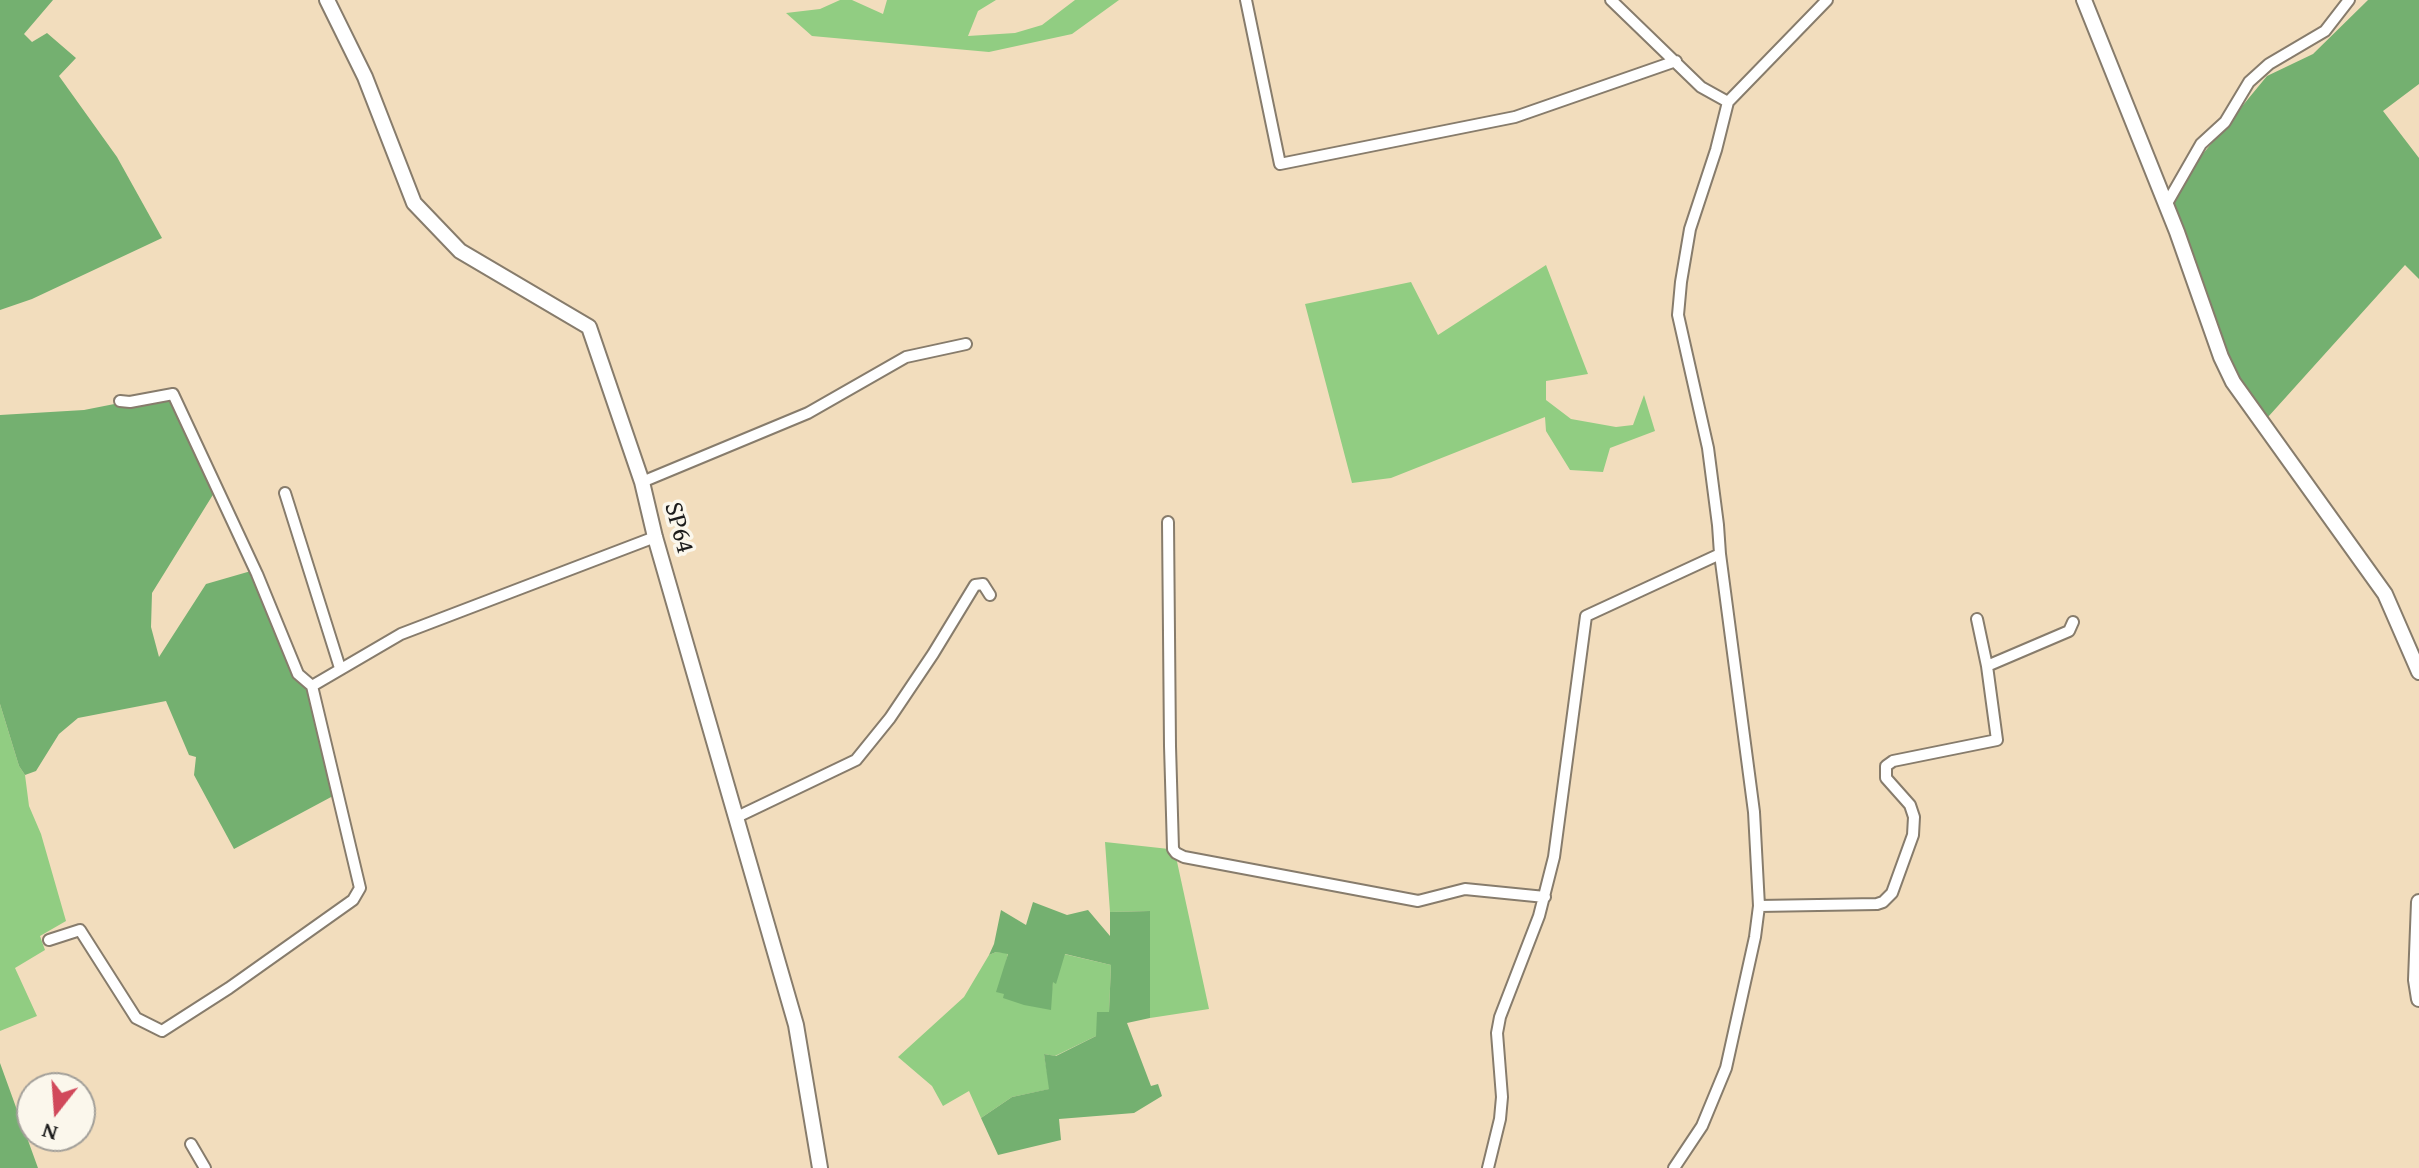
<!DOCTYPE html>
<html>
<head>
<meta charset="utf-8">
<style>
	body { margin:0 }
	#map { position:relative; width:2419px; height:1168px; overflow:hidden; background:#f2ddbd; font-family:"Gentium Book Plus",serif }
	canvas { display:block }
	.north { position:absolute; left:16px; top:1072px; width:80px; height:80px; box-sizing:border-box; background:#fbf7ec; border:2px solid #a29f99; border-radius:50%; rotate:197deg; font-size:22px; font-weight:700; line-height:32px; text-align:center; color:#1c1c1c }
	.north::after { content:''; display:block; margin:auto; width:28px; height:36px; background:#d1495b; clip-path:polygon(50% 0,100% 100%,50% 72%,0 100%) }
</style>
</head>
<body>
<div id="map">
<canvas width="2419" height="1168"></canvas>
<div class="north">N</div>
</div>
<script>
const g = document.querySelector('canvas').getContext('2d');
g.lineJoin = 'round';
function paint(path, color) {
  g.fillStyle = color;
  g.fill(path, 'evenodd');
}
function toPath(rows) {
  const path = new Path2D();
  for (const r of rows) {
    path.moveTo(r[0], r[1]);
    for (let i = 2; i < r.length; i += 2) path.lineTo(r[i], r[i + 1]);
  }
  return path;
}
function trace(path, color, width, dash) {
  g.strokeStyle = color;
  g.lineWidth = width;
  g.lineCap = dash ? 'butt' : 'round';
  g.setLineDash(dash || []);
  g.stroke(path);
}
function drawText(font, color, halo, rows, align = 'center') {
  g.font = font + ' "Gentium Book Plus",serif';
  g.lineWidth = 7;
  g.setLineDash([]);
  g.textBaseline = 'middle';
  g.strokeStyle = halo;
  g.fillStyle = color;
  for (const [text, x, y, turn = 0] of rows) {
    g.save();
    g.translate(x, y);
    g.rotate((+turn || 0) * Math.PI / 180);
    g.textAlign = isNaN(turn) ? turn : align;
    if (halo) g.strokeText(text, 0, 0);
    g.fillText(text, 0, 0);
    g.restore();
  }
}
const green = toPath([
	[840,0,852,0,883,14,887,0,996,0,978,11,968,36,1015,33,1042,25,1075,0,1119,0,1072,34,989,52,812,36,786,13,820,9],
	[1546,265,1588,374,1546,381,1546,400,1571,419,1616,427,1633,425,1644,395,1655,431,1610,448,1603,472,1570,470,1546,431,1545,417,1391,478,1352,483,1305,304,1411,282,1438,335],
	[0,704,19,766,25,775,29,806,41,834,66,921,40,936,45,950,15,968,37,1016,0,1031],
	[1105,842,1169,849,1176,857,1209,1009,1150,1018,1150,911,1110,912],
	[996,952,1008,953,1005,967,1054,999,1051,997,1053,981,1064,954,1111,965,1109,1012,1096,1036,1055,1056,1044,1054,1050,1089,1012,1097,981,1118,969,1091,943,1106,932,1086,898,1057,964,997,989,955]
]);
const forest = toPath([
	[0,0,53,0,24,34,32,42,47,33,76,58,59,76,117,157,162,238,32,299,0,310],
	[2368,0,2419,0,2419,84,2383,111,2419,158,2419,279,2405,265,2268,417,2232,368,2173,202,2192,167,2267,76,2313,54],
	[160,395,177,400,219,485,152,593,151,627,159,657,206,584,251,571,309,689,333,796,234,849,194,775,196,757,189,755,166,701,78,718,59,734,36,771,25,775,19,766,0,704,0,415,84,410],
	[1033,902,1067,915,1088,910,1110,936,1110,912,1150,911,1150,1018,1127,1023,1151,1086,1158,1084,1162,1096,1134,1113,1059,1119,1061,1140,998,1155,981,1118,1012,1097,1049,1089,1044,1054,1056,1056,1096,1036,1097,1012,1109,1012,1111,965,1065,954,1056,984,1053,982,1051,1010,1024,1005,1003,998,1004,994,996,992,1008,954,996,952,989,955,994,944,1001,910,1026,925],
	[0,1063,38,1168,0,1168]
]);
const street = toPath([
	[1246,0,1280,164,1515,117,1676,61],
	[1611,0,1701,87,1728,102],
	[2166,205,2201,144,2225,122,2249,82,2269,64,2325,31,2349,0],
	[120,401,130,402,173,394,257,574,298,674,312,686],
	[642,482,808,413,906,357,966,344],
	[285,493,340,668],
	[1168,522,1170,746,1173,849,1176,853,1184,857,1418,901,1465,889,1545,897],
	[1987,666,2069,631,2073,622],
	[737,817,856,760,890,718,933,654,975,585,983,584,990,595],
	[1759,906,1877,904,1883,902,1892,893,1913,835,1914,817,1910,805,1886,778,1886,766,1893,761,1997,740,1987,666,1977,619],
	[49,940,80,930,136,1018,162,1031,229,988,353,900,360,888,312,686,401,634,655,537],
	[191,1144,205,1168],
	[1488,1168,1500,1119,1502,1097,1497,1033,1500,1017,1539,916,1554,857,1586,616,1720,554],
	[1674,1168,1702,1126,1726,1068,1755,937,1759,906,1754,812,1720,554,1718,525,1708,448,1678,315,1681,282,1690,229,1716,150,1728,102,1827,0]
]);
const secondary = toPath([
	[327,0,365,77,414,203,460,251,589,327,642,482,655,537,796,1025,820,1168],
	[2084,0,2177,232,2221,357,2233,382,2385,594,2419,672],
	[2419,902,2416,980,2419,999]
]);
const streetNames = [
	["SP64",678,528,75]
];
paint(green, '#91cd82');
paint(forest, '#74b070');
trace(street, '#877c6c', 14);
trace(secondary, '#877c6c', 18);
trace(street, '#fff', 10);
trace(secondary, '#fff', 14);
drawText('26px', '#1c1c1c', '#fbf7ec', streetNames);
</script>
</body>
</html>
